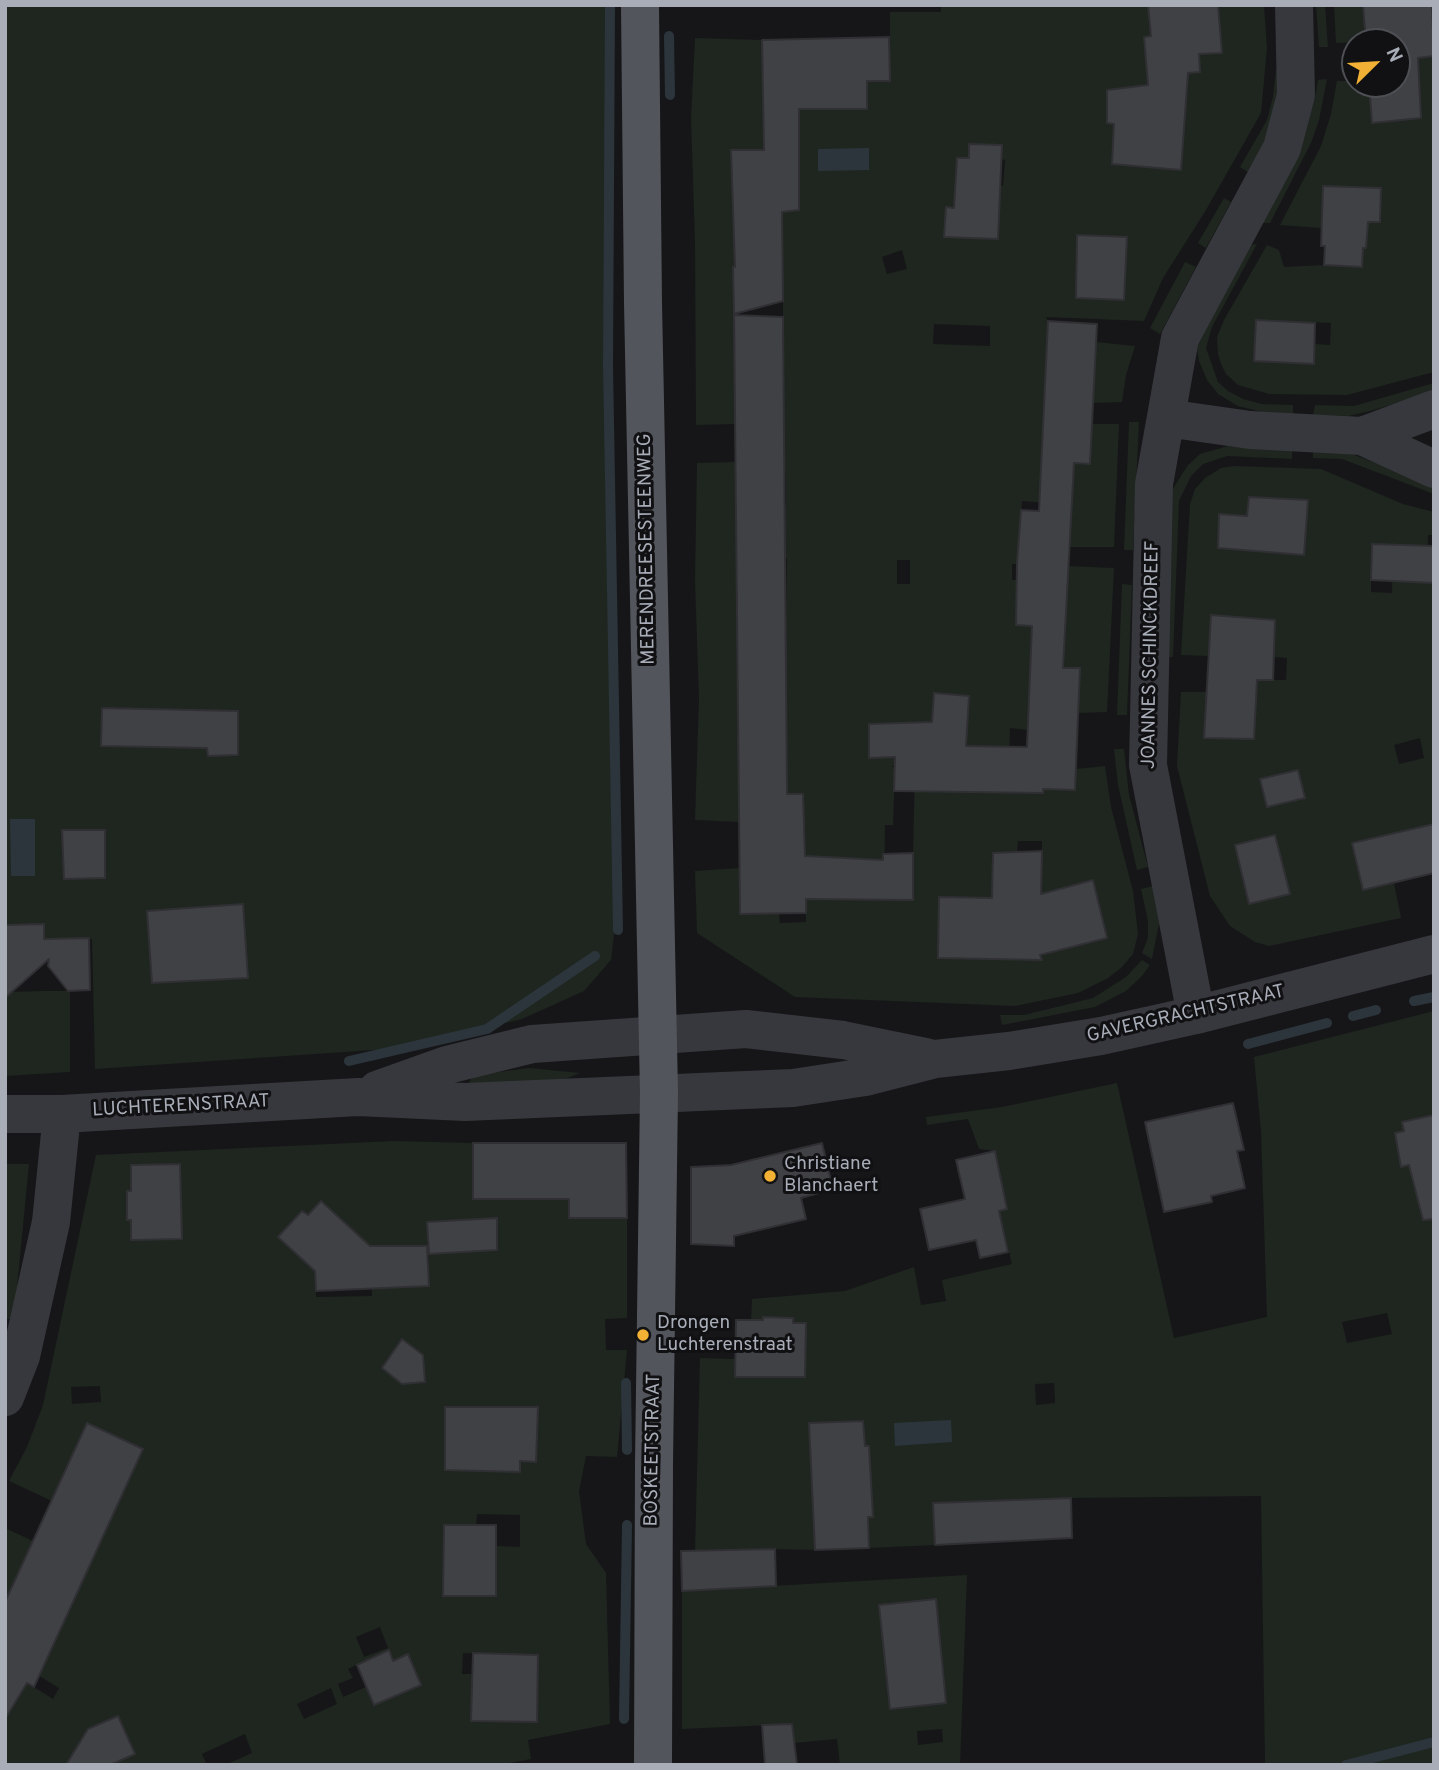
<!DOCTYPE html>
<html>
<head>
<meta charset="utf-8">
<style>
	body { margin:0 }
	#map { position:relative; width:1439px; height:1770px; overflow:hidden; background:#161618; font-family:Overpass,sans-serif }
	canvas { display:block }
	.frame { position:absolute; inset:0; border:7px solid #a8adb8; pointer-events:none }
	.north { position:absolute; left:1341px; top:28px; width:70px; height:70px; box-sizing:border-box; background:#111113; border:2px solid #4d4f55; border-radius:50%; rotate:66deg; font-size:19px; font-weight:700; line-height:28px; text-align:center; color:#a8adb8 }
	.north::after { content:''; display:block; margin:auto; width:24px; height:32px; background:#f2b134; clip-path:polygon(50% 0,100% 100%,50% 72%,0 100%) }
</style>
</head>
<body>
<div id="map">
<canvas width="1439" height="1770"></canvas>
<div class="frame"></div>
<div class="north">N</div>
</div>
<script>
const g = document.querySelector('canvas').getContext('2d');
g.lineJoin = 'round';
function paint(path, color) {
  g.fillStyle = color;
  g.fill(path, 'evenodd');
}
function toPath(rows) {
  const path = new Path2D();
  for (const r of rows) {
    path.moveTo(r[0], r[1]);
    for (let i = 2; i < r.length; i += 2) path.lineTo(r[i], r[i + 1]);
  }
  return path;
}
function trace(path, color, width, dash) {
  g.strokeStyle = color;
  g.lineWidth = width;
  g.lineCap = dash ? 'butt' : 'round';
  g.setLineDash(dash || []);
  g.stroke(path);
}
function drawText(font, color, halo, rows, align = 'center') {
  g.font = font + ' Overpass,sans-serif';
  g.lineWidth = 6;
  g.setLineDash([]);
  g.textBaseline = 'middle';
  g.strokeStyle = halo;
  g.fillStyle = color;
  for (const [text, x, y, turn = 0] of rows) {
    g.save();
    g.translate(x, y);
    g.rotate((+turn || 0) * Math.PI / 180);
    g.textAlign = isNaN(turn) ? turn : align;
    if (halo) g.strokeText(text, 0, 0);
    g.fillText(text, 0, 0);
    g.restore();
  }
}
const green = toPath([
	[5,5,608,5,617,909,611,960,584,991,522,1019,403,1048,95,1069,92,939,44,939,43,924,5,925],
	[941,5,1148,5,1157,76,1200,72,1199,54,1222,53,1218,5,1264,5,1267,48,1261,113,1206,210,1163,278,1144,321,1046,317,1048,321,1041,462,1090,464,1092,424,1119,424,1114,547,1070,547,1071,505,1022,501,1018,564,1012,564,1012,580,1017,580,1016,625,1065,627,1068,566,1114,568,1107,712,1078,713,1080,668,1031,667,1028,730,1010,728,1008,785,1026,789,1074,790,1076,769,1105,766,1111,807,1133,891,1138,934,1133,954,1122,967,1108,978,1078,993,1015,1006,795,997,697,933,695,871,740,868,779,913,780,923,806,922,802,794,740,794,740,822,695,820,699,698,695,581,697,463,736,462,737,507,786,505,783,383,735,424,696,425,695,241,691,119,695,38,762,40,764,104,866,109,867,81,890,80,890,12,941,12],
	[1108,90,1185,107,1181,169,1112,164,1114,124,1107,123],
	[970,144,1002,145,1002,159,1005,160,1003,186,1001,186,999,200,957,158,969,158],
	[799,155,799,210,734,215],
	[946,208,999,210,945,237],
	[1077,235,1126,237,1124,300,1076,298],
	[902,250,907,269,887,274,882,257],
	[745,256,783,256,783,329,734,331,733,267,745,267],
	[934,324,990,326,990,346,933,344],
	[737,559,787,559,786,622,738,623],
	[897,560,910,560,910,584,897,584],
	[787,675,787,738,738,740,737,676],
	[915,765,912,900,884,899,885,825,893,825,895,768,891,766],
	[1018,841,1042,841,1041,889,992,889,993,853,1017,852],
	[838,858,877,859,877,900,859,900,859,870,837,869],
	[1092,880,1107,938,1050,952,1036,895],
	[958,910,1002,911,1001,959,938,958,939,911],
	[1316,5,1325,5,1328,47,1319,47],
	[1334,5,1363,5,1366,42,1336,43],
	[1434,56,1434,372,1347,395,1269,394,1238,385,1226,374,1221,364,1218,354,1217,337,1224,320,1267,245,1279,250,1284,267,1324,265,1362,267,1363,248,1366,248,1368,222,1380,222,1324,186,1321,228,1280,225,1321,146,1331,114,1337,81,1355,81,1355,84,1369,84,1372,123,1421,118,1418,58],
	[1256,320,1331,323,1330,345,1315,344,1313,364,1255,361],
	[1276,69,1284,70,1271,127,1249,173,1240,167,1267,120,1273,97],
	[1327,79,1319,120,1311,143,1270,223,1259,223,1302,142,1315,98,1318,80],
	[1224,198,1231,202,1206,248,1198,243],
	[1257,244,1212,327,1206,348,1218,382,1228,391,1243,399,1262,404,1293,405,1293,414,1266,413,1238,406,1218,394,1207,380,1199,361,1196,344,1247,245],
	[1185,262,1196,267,1160,334,1150,328],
	[1096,342,1135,346,1126,375,1122,402,1093,403],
	[1434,383,1434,392,1370,411,1348,416,1313,415,1315,405,1354,406],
	[1129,422,1139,422,1133,550,1124,550],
	[1228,446,1292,449,1292,459,1227,456,1203,464,1191,476,1179,501,1173,657,1163,657,1172,490,1188,465,1200,454],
	[1313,450,1341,450,1434,485,1434,494,1342,459,1313,458],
	[1234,466,1321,469,1403,504,1434,512,1434,535,1428,535,1427,582,1434,583,1434,824,1352,844,1363,890,1394,883,1401,918,1269,946,1255,942,1230,926,1210,896,1177,766,1181,692,1207,692,1205,738,1253,739,1257,680,1286,680,1287,658,1274,657,1275,620,1211,615,1209,656,1181,655,1190,504,1195,489,1205,478,1221,468],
	[1249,497,1308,500,1304,555,1218,548,1219,515,1247,516],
	[1372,545,1393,546,1392,593,1371,592],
	[1420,738,1424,758,1399,764,1394,745],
	[1298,770,1305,798,1267,807,1260,779],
	[1275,836,1290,893,1235,845],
	[1122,584,1132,585,1127,715,1117,715],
	[1114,749,1124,749,1129,795,1148,867,1137,870,1118,785],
	[1153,886,1159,924,1152,959,1142,953,1148,938,1148,921,1141,889],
	[1142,960,1150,965,1142,976,1126,991,1095,1007,1002,1025,1000,1015,1024,1015,1093,998,1126,977],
	[44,991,68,991,70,993,70,1072,5,1076,5,992],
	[1434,1011,1434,1115,1403,1122,1404,1131,1395,1133,1401,1167,1409,1165,1410,1168,1434,1166,1434,1765,1265,1765,1261,1496,1071,1498,934,1503,935,1545,869,1548,868,1517,873,1516,869,1446,865,1446,863,1422,810,1423,815,1550,775,1549,695,1550,700,1358,735,1359,735,1377,805,1377,805,1323,793,1323,793,1318,763,1317,763,1320,751,1320,752,1299,845,1291,914,1267,921,1305,946,1301,942,1280,1012,1264,999,1211,1007,1209,995,1151,979,1149,968,1119,927,1125,926,1117,1002,1107,1117,1083,1174,1338,1267,1317,1261,1131,1254,1057],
	[1387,1313,1392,1334,1347,1343,1342,1322],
	[1054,1383,1055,1403,1036,1405,1035,1384],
	[529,1068,580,1073,556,1083,469,1083,472,1077,484,1074],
	[394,1141,473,1143,473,1187,531,1188,531,1199,569,1199,569,1218,627,1218,627,1318,605,1319,606,1350,627,1350,617,1457,586,1456,579,1491,586,1544,606,1573,610,1724,528,1740,531,1759,499,1765,225,1765,252,1753,245,1734,202,1754,207,1765,5,1765,5,1719,24,1689,24,1681,53,1699,59,1688,5,1655,52,1501,9,1481,27,1447,43,1405,96,1155],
	[180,1164,182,1239,127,1219,127,1192,131,1191,131,1165],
	[321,1201,370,1246,427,1246,427,1222,497,1219,497,1250,429,1254,429,1286,372,1288,372,1296,316,1297,315,1271,278,1237,302,1211,308,1215],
	[402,1339,402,1383,382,1368],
	[100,1386,101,1402,72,1404,71,1387],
	[445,1407,537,1407,536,1461,500,1461,445,1470],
	[477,1514,520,1515,520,1547,496,1546,496,1596,443,1596,444,1526,476,1525],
	[380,1627,388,1648,364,1657,356,1637],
	[463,1653,538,1655,537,1722,472,1721,473,1674,462,1674],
	[408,1654,421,1685,374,1705,366,1687,343,1697,338,1684,353,1678,348,1669,375,1656,380,1666],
	[331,1688,337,1704,304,1719,297,1704],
	[5,1164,29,1164,14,1319,5,1319],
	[5,1528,33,1541,5,1602],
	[967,1575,960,1765,840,1765,837,1739,794,1743,792,1724,682,1729,682,1591],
	[936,1599,946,1702,890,1708,880,1605],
	[942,1729,943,1742,918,1745,917,1731]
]);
const water = toPath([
	[869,148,869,170,818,171,818,149],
	[10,819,35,819,35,876,11,876],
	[951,1420,952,1442,895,1446,894,1423]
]);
const stream = toPath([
	[610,5,608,366,618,930],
	[669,36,670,95],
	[1414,1001,1434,997],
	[1353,1016,1376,1010],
	[1248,1044,1327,1023],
	[349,1061,487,1029,595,956],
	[626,1383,627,1450],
	[624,1719,627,1525],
	[1346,1765,1434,1742]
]);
const building = toPath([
	[1148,5,1218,5,1222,53,1199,54,1200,72,1188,73,1181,170,1112,164,1114,124,1107,123,1107,90,1148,85,1144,37,1151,36,1148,5],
	[1363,5,1432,5,1434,56,1418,58,1421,118,1372,123,1369,84,1397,84,1397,42,1366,42,1363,5],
	[889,37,890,81,867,81,867,109,799,109,799,210,782,212,783,301,734,314,733,267,735,267,731,150,764,150,762,40,889,37],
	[969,144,1002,145,998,239,944,237,946,207,954,208,957,158,969,158,969,144],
	[1323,186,1381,188,1380,222,1368,222,1366,248,1363,248,1362,267,1324,265,1325,246,1321,246,1323,186],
	[1077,235,1127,237,1124,300,1076,298,1077,235],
	[734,315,783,317,787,794,803,794,805,856,883,860,883,854,913,853,913,900,806,899,806,913,740,914,734,315],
	[1256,320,1315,323,1314,364,1254,361,1256,320],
	[1048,321,1097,324,1090,464,1074,463,1063,668,1080,668,1075,790,1043,789,1043,793,894,791,895,757,869,758,869,724,932,722,934,693,969,696,966,746,1027,747,1032,626,1016,625,1017,564,1021,510,1039,511,1048,321],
	[1249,497,1308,500,1304,555,1218,548,1219,514,1247,516,1249,497],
	[1372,544,1434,546,1434,583,1371,580,1372,544],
	[1211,615,1275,620,1273,680,1257,680,1254,739,1204,738,1211,615],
	[102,708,238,711,238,755,208,756,207,748,101,746,102,708],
	[1298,770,1305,798,1267,807,1260,779,1298,770],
	[1434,824,1434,873,1363,890,1352,843,1434,824],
	[62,830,105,830,105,878,64,879,62,830],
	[1275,835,1290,894,1249,904,1235,845,1275,835],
	[1042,851,1041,894,1093,880,1107,938,1040,955,1042,960,938,958,939,897,992,898,993,853,1042,851],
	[243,904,248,978,152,983,147,911,243,904],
	[44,924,44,939,89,938,90,990,68,991,48,966,49,959,5,998,5,925,44,924],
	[1233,1103,1244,1150,1237,1151,1245,1188,1211,1196,1212,1202,1164,1212,1145,1122,1233,1103],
	[1434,1115,1434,1219,1423,1220,1409,1165,1401,1167,1395,1133,1404,1131,1402,1122,1434,1115],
	[473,1143,626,1143,627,1218,569,1218,569,1199,473,1199,473,1143],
	[822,1143,833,1189,801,1198,806,1219,734,1236,734,1246,691,1244,691,1167,731,1165,822,1143],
	[995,1151,1007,1209,999,1211,1008,1252,980,1258,976,1240,929,1250,920,1209,965,1199,956,1160,995,1151],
	[180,1164,182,1239,131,1240,131,1220,127,1220,127,1191,131,1191,131,1165,180,1164],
	[321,1201,370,1246,427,1246,429,1286,316,1291,315,1271,278,1237,302,1211,308,1215,321,1201],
	[497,1218,497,1250,429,1254,427,1222,497,1218],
	[763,1317,793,1318,793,1323,806,1323,805,1377,735,1377,736,1320,763,1320,763,1317],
	[402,1339,423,1355,425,1382,402,1384,382,1368,402,1339],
	[445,1407,538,1407,536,1462,520,1461,520,1472,445,1470,445,1407],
	[863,1421,865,1446,869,1446,873,1517,868,1517,869,1548,815,1550,809,1423,863,1421],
	[87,1423,143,1449,34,1687,27,1683,5,1719,5,1602,87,1423],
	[1071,1498,1072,1538,935,1545,933,1503,1071,1498],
	[444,1525,496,1525,496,1596,443,1596,444,1525],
	[775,1549,776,1586,682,1591,681,1551,775,1549],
	[936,1599,946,1703,890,1709,879,1605,936,1599],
	[389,1650,393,1661,408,1654,421,1685,374,1705,357,1665,389,1650],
	[473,1653,538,1655,537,1722,471,1721,473,1653],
	[118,1716,135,1754,110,1765,66,1765,88,1729,118,1716],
	[792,1724,797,1765,765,1765,762,1725,792,1724]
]);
const minor = toPath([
	[1166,418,1250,430,1362,436,1434,469],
	[1362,436,1434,409],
	[1196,1015,1148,765,1154,484,1180,338,1282,148,1296,95,1294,5],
	[377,1090,447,1065,532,1044,746,1029,843,1040,926,1057],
	[5,1114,62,1114,358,1097,465,1102,793,1088,865,1077,935,1059,1009,1051,1101,1036,1196,1015,1434,954],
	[5,1397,21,1356,51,1222,62,1114]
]);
const major = toPath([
	[640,5,643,303,659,1093,654,1463,653,1765]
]);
const markers = [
	[770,1176,7,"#f2b134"],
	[643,1335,7,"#f2b134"]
];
const streetNames = [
	["MERENDREESESTEENWEG",648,549,-91],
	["JOANNES SCHINCKDREEF",1152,655,-89],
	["GAVERGRACHTSTRAAT",1186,1015,-13],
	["LUCHTERENSTRAAT",181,1107,-3],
	["BOSKEETSTRAAT",654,1450,-89]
];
const poiNames = [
	["Christiane",784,1165],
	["Blanchaert",784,1187],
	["Drongen",657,1324],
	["Luchterenstraat",657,1346]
];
paint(green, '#1e261f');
paint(water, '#2c353c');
trace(stream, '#2c353c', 10);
paint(building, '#404145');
trace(building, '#303034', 2);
trace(minor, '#37383d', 38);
trace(major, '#53555c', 38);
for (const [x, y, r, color] of markers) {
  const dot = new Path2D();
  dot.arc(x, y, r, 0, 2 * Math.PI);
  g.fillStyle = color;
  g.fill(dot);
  trace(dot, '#111113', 2.5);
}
drawText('19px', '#a8adb8', '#111113', streetNames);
drawText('19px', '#a8adb8', '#111113', poiNames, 'left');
</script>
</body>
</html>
